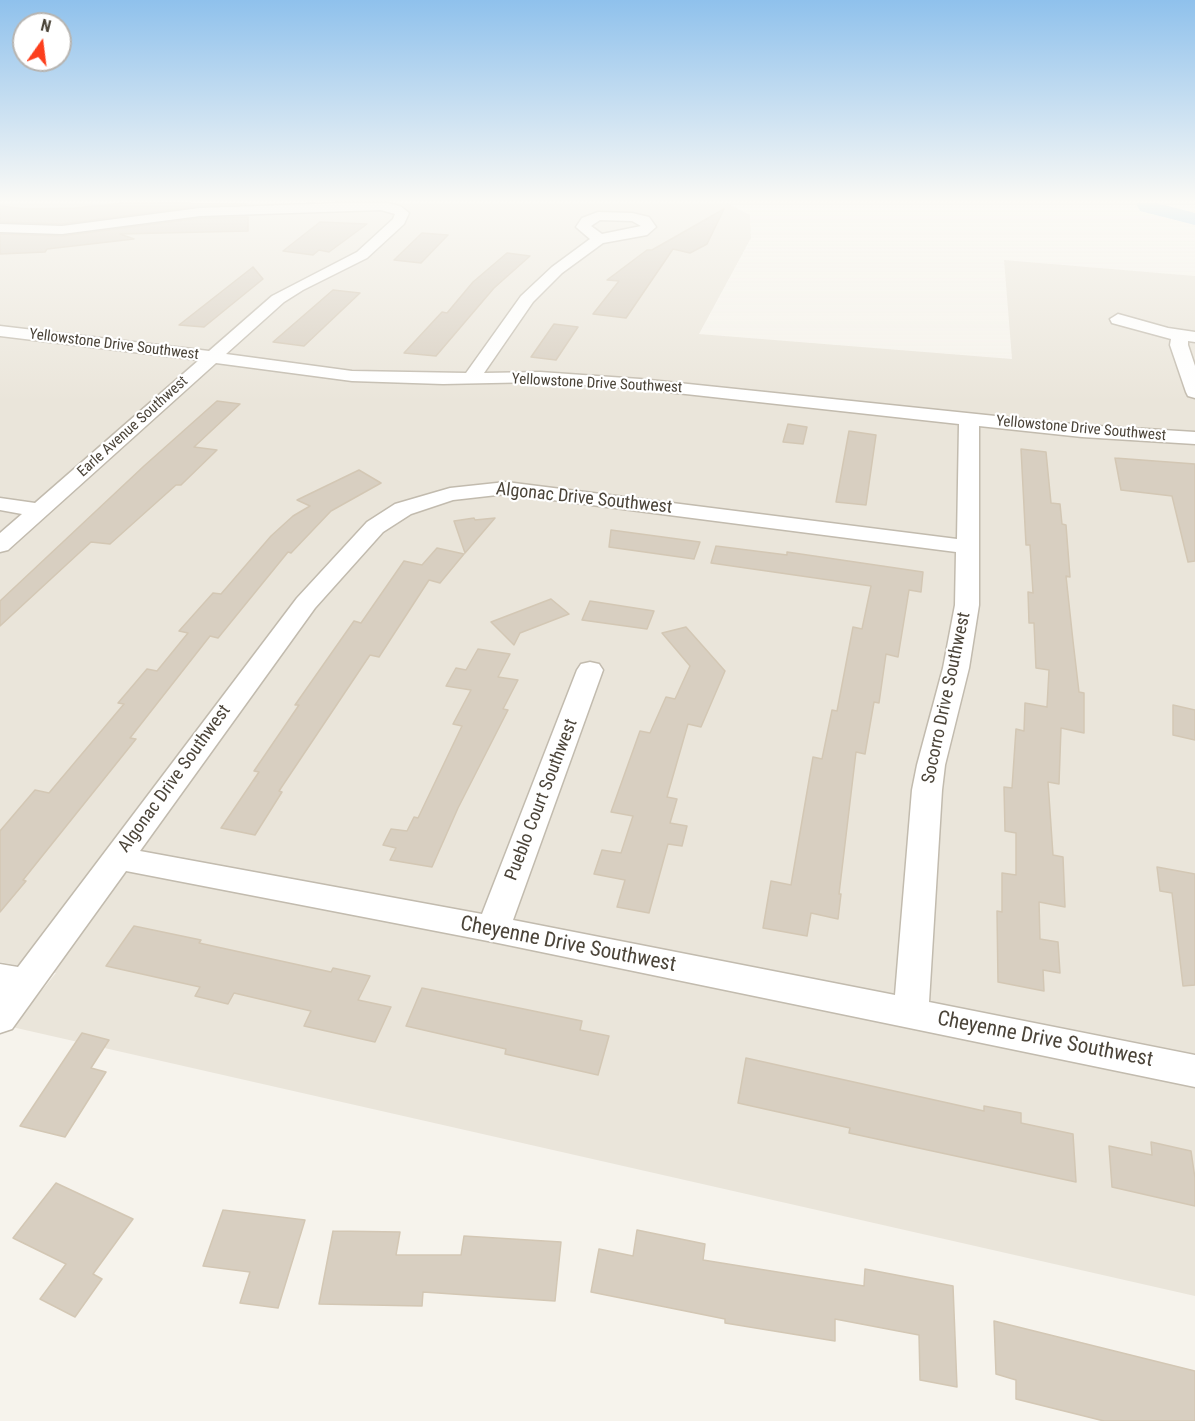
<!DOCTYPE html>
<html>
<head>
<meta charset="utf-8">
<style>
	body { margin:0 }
	#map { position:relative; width:1195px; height:1421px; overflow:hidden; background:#f6f3ec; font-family:"Roboto Condensed",sans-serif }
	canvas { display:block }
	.north { position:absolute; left:12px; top:12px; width:60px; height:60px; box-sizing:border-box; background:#fff; border:2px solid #b7b4b0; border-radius:50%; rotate:14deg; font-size:16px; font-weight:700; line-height:24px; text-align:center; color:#4b4439 }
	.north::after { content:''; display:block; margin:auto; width:21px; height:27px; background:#fc3f1d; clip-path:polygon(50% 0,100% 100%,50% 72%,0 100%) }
</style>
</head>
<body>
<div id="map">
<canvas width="1195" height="1421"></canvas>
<div class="north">N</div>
</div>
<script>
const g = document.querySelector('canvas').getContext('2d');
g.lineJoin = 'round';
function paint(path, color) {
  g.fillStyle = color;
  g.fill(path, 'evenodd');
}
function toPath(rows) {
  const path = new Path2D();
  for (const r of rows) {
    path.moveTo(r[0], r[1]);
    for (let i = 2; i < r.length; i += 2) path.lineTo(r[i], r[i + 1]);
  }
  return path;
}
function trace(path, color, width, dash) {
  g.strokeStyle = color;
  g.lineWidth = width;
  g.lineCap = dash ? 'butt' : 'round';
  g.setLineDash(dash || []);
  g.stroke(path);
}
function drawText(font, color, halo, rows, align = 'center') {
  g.font = font + ' "Roboto Condensed",sans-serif';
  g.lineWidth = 4.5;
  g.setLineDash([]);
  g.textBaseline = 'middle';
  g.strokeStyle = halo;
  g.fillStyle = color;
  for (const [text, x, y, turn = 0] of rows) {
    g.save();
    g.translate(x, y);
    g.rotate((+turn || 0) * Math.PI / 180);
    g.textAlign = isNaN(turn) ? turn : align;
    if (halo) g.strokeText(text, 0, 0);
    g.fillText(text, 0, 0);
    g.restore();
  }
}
const residential = toPath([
	[0,203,726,203,750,215,751,238,699,334,1012,359,1004,260,1195,276,1195,1296,12,1027,56,973,0,962]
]);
const river = toPath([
	[1136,203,1156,203,1195,213,1195,225,1140,211,1136,203]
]);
const building = toPath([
	[125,203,247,204,200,206,62,224,0,222,0,206,27,209,75,208,125,203],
	[724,209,707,244,690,253,673,249,626,318,593,314,619,281,607,280,647,250,652,250,724,209],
	[248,217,248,231,120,234,134,239,47,249,45,252,0,254,0,234,62,236,200,218,248,217],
	[320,222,367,224,329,252,319,250,313,255,283,251,320,222],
	[422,233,448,235,421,263,394,260,422,233],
	[507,253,530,256,494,288,436,356,404,353,442,312,447,313,473,282,507,253],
	[253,267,263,279,204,327,179,325,253,267],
	[333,290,360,293,304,346,273,342,333,290],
	[554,324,578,327,556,360,531,357,554,324],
	[217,401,240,404,194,447,217,450,181,485,176,485,110,544,91,542,0,626,0,601,144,466,217,401],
	[788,424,807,427,803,444,783,442,788,424],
	[849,431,876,435,866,505,836,502,849,431],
	[1021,449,1046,452,1051,503,1060,504,1062,524,1066,525,1070,577,1066,576,1073,641,1079,692,1084,693,1084,733,1061,728,1059,784,1048,782,1053,855,1063,857,1065,907,1039,902,1040,939,1058,942,1060,973,1043,970,1044,991,998,982,997,911,1002,912,1002,873,1016,875,1016,833,1005,831,1004,787,1012,788,1016,729,1024,731,1025,703,1047,707,1049,670,1036,668,1034,623,1029,623,1028,592,1033,593,1030,545,1026,545,1021,449],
	[1115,458,1195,464,1195,561,1188,562,1172,496,1121,490,1115,458],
	[359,470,381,483,331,511,291,553,288,552,218,638,210,636,130,738,136,739,23,880,26,881,0,912,0,831,35,790,49,793,124,704,118,703,147,669,157,671,188,633,179,631,213,593,221,594,271,536,293,516,310,506,297,500,359,470],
	[474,518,475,520,495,518,465,553,454,521,474,518],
	[611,530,663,537,700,542,694,559,609,547,611,530],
	[716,546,787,555,787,552,923,572,921,592,909,590,898,657,886,654,879,703,874,702,865,754,856,752,839,894,841,894,838,919,811,913,807,936,763,928,771,881,791,885,813,757,822,759,832,710,837,711,853,627,862,629,871,586,711,563,716,546],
	[437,548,464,554,440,583,429,580,379,657,370,655,279,791,282,792,255,835,221,828,259,772,254,771,299,705,295,705,354,621,361,623,404,561,422,565,437,548],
	[551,599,569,614,520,633,514,645,491,622,551,599],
	[590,601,654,611,647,629,582,620,590,601],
	[686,627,725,671,701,727,688,724,667,797,677,799,670,823,687,826,682,846,668,844,649,913,617,907,625,880,594,874,602,850,621,853,633,816,611,812,640,731,650,733,666,697,675,699,690,666,662,633,686,627],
	[478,649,510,654,498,677,518,680,503,709,508,710,458,808,432,867,390,860,396,848,383,845,391,829,407,831,414,817,418,818,462,726,453,724,471,690,446,686,456,668,466,670,478,649],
	[1173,705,1195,710,1195,740,1173,735,1173,705],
	[1157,867,1195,874,1195,985,1183,986,1172,893,1160,891,1157,867],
	[134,926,201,940,199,943,331,972,333,968,370,976,358,1000,391,1007,375,1042,304,1026,311,1011,234,993,228,1004,195,996,200,987,106,966,134,926],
	[422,988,582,1021,580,1030,609,1036,598,1075,505,1054,506,1049,406,1026,422,988],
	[82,1033,109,1040,91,1068,106,1072,65,1137,20,1126,82,1033],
	[746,1058,984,1111,984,1106,1021,1113,1021,1123,1073,1134,1076,1182,849,1133,850,1128,738,1103,746,1058],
	[1151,1142,1191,1151,1195,1178,1195,1206,1112,1187,1109,1146,1152,1155,1151,1142],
	[56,1183,133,1219,93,1274,102,1279,75,1317,40,1299,66,1264,13,1238,56,1183],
	[223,1210,305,1220,278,1308,240,1303,250,1272,203,1266,223,1210],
	[637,1230,705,1244,703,1260,864,1286,865,1269,953,1286,957,1387,920,1380,919,1335,835,1319,835,1341,725,1323,725,1319,591,1292,599,1249,633,1256,637,1230],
	[333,1231,400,1232,396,1255,461,1255,464,1236,561,1242,555,1301,423,1292,422,1306,319,1304,333,1231],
	[994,1321,1195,1371,1195,1421,1104,1421,1016,1399,1016,1380,996,1374,994,1321]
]);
const minor = toPath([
	[343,203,387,203,400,206,409,213,404,224,367,258,303,290,284,302,226,354,352,371,466,373,521,296,552,267,590,239,576,227,582,218,598,212,632,213,649,217,656,227,647,235,603,243,562,273,533,302,484,373,540,372,640,379,1082,425,1195,432,1195,444,1082,437,979,426,979,605,969,668,945,765,942,790,929,1002,1195,1055,1195,1087,493,942,126,871,12,1029,0,1033,0,964,18,967,297,598,367,522,395,504,450,488,506,482,957,539,959,424,640,389,540,382,443,384,352,381,216,363,8,550,0,552,0,533,22,514,0,510,0,498,35,503,199,360,0,336,0,326,209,351,272,296,357,252,393,219,395,214,381,210,200,216,62,234,0,232,0,224,62,226,200,208,343,203],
	[600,220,632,221,641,226,602,234,591,226,600,220],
	[506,494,956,552,955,605,943,668,917,765,912,790,895,995,513,920,603,670,599,664,590,662,581,664,577,670,482,914,140,851,315,608,383,532,411,514,453,500,506,494],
	[1118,314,1168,328,1195,332,1195,342,1188,341,1188,345,1195,366,1195,398,1188,396,1186,392,1170,345,1171,339,1112,323,1110,319,1118,314]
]);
const farStreetnames = [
	["Yellowstone Drive Southwest",114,345,7],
	["Yellowstone Drive Southwest",597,384,3],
	["Earle Avenue Southwest",133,427,-42],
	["Yellowstone Drive Southwest",1081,429,5]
];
const streetNames = [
	["Algonac Drive Southwest",584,499,6],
	["Socorro Drive Southwest",947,698,-78],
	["Algonac Drive Southwest",175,779,-54],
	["Pueblo Court Southwest",542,800,-69]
];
const nearStreetnames = [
	["Cheyenne Drive Southwest",568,945,11],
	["Cheyenne Drive Southwest",1045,1040,11]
];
paint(residential, '#eae5da');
paint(river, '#a9d4f2');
paint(building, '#d8cfc1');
trace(building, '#d3c7b4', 1.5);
trace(minor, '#c2bbae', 3);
paint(minor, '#fff');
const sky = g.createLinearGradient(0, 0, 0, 402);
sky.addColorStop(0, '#8fc1ec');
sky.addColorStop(0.5, '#fbfaf6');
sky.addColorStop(1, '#fbfaf600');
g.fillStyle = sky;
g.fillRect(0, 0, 1195, 402);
drawText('15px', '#4b4439', '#fff', farStreetnames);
drawText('18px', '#4b4439', '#fff', streetNames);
drawText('21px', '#4b4439', '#fff', nearStreetnames);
</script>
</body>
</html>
